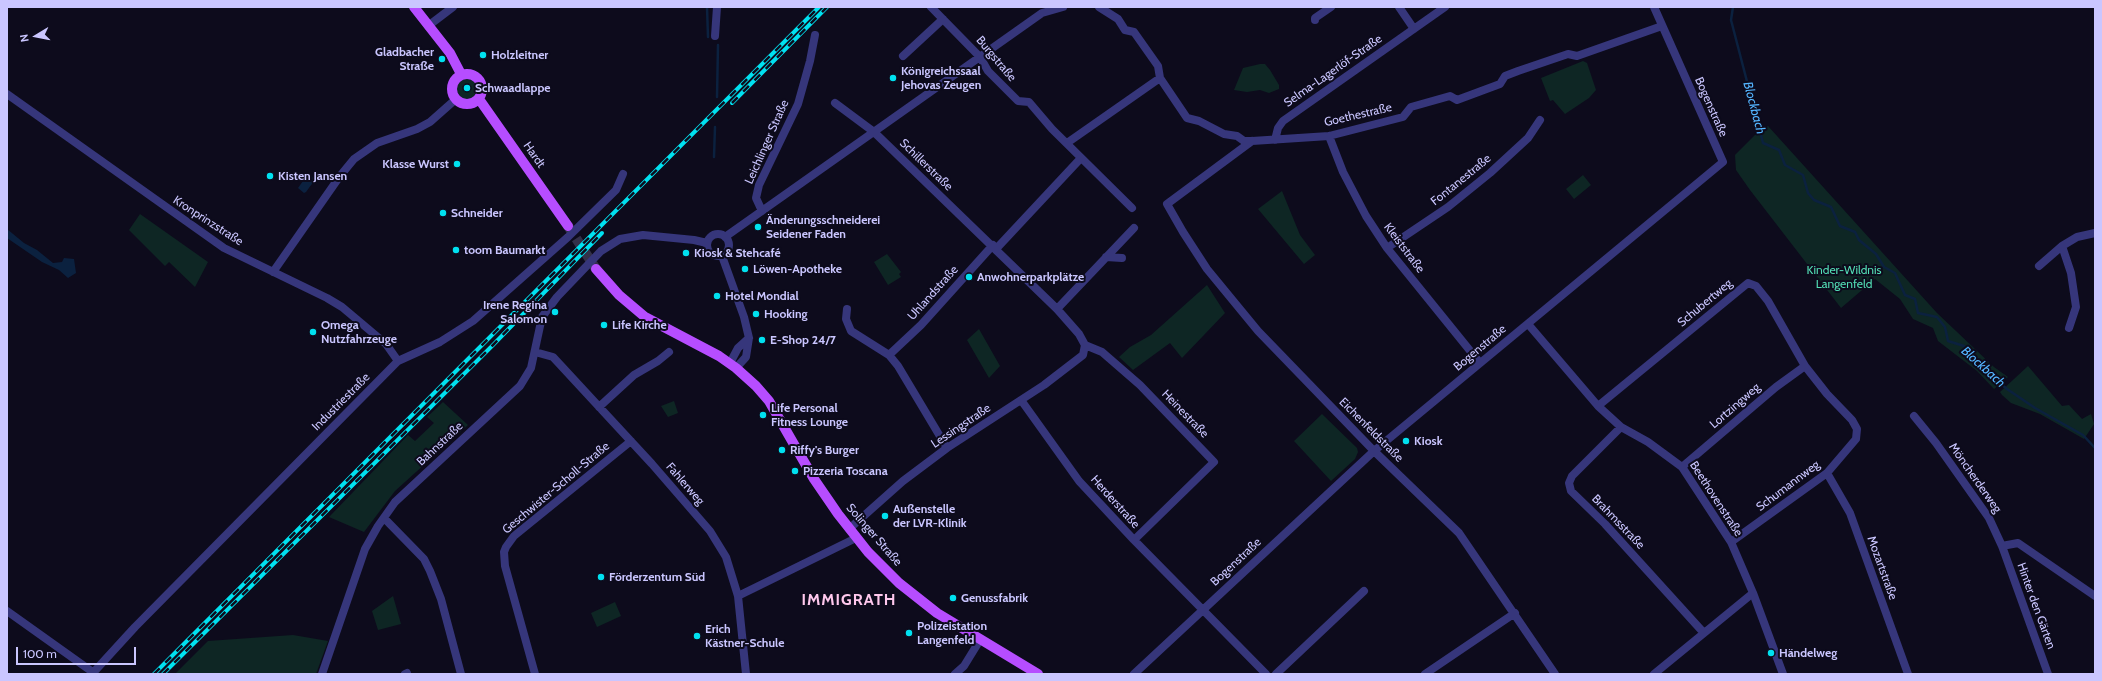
<!DOCTYPE html>
<html>
<head>
<meta charset="utf-8">
<style>
	body { margin:0 }
	#map { position:relative; width:2102px; height:681px; overflow:hidden; background:#0d0b1c; font-family:Cabin,sans-serif }
	canvas { display:block }
	.frame { position:absolute; inset:0; border:8px solid #cac6ff; pointer-events:none }
	.north { position:absolute; left:16px; top:16px; width:40px; height:40px; -webkit-text-stroke:3px #0d0b1c; paint-order:stroke; rotate:260deg; font-size:11px; font-weight:700; line-height:16px; text-align:center; color:#cac6ff }
	.north::after { content:''; display:block; margin:auto; width:14px; height:18px; background:#cac6ff; clip-path:polygon(50% 0,100% 100%,50% 72%,0 100%) }
	.scale { position:absolute; left:16px; top:647px; width:120px; height:18px; box-sizing:border-box; border:2px solid #cac6ff; border-top:0; padding-left:5px; font-size:12px; line-height:14px; white-space:nowrap; color:#cac6ff; -webkit-text-stroke:3px #0d0b1c; paint-order:stroke }
</style>
</head>
<body>
<div id="map">
<canvas width="2102" height="681"></canvas>
<div class="frame"></div>
<div class="north">N</div>
<div class="scale">100 m</div>
</div>
<script>
const g = document.querySelector('canvas').getContext('2d');
g.lineJoin = 'round';
function paint(path, color) {
  g.fillStyle = color;
  g.fill(path, 'evenodd');
}
function toPath(rows) {
  const path = new Path2D();
  for (const r of rows) {
    if (r.length === 3) {
      path.moveTo(r[0] + r[2], r[1]);
      path.arc(r[0], r[1], r[2], 0, 2 * Math.PI);
      continue;
    }
    path.moveTo(r[0], r[1]);
    for (let i = 2; i < r.length; i += 2) path.lineTo(r[i], r[i + 1]);
  }
  return path;
}
function trace(path, color, width, dash) {
  g.strokeStyle = color;
  g.lineWidth = width;
  g.lineCap = dash ? 'butt' : 'round';
  g.setLineDash(dash || []);
  g.stroke(path);
}
function drawText(font, color, halo, rows, align = 'center') {
  g.font = font + ' Cabin,sans-serif';
  g.lineWidth = 4;
  g.setLineDash([]);
  g.textBaseline = 'middle';
  g.strokeStyle = halo;
  g.fillStyle = color;
  for (const [text, x, y, turn = 0] of rows) {
    g.save();
    g.translate(x, y);
    g.rotate((+turn || 0) * Math.PI / 180);
    g.textAlign = isNaN(turn) ? turn : align;
    if (halo) g.strokeText(text, 0, 0);
    g.fillText(text, 0, 0);
    g.restore();
  }
}
const green = toPath([
	[1583,61,1587,63,1596,90,1589,98,1565,114,1553,100,1550,101,1541,78],
	[1260,64,1265,64,1270,70,1279,85,1279,89,1269,93,1260,90,1247,92,1234,90,1243,68],
	[467,89,10],
	[1768,126,1937,313,1994,367,2008,377,1994,389,1977,371,1938,341,1933,328,1913,319,1900,299,1875,279,1841,308,1750,190,1736,170,1735,155,1758,132],
	[1583,175,1591,185,1574,199,1566,189],
	[1282,191,1300,235,1315,255,1304,264,1258,209],
	[140,214,208,262,195,287,169,262,165,266,129,230],
	[887,254,901,272,899,274,901,277,888,285,874,262],
	[1207,285,1225,313,1182,358,1170,343,1133,370,1119,357,1130,347,1151,335],
	[979,329,1000,366,989,378,967,340],
	[2028,366,2062,406,2069,405,2082,419,2091,414,2094,424,2084,439,2040,414,2011,403,2002,395,2000,392],
	[674,401,678,413,668,417,661,406],
	[443,402,468,425,395,491,364,532,329,517,408,435,415,441,434,423,427,417],
	[1322,414,1357,448,1358,452,1355,459,1331,481,1294,441],
	[393,596,401,624,378,630,372,611],
	[615,602,621,616,597,627,591,613],
	[293,635,328,641,316,674,175,674,208,641]
]);
const water = toPath([
	[308,174,313,177,314,181,306,192,304,193,298,188],
	[7,229,24,243,37,250,53,263,62,262,64,258,74,259,76,273,68,278,59,270,42,262,7,238]
]);
const stream = toPath([
	[707,7,708,37],
	[1733,7,1731,20,1763,143,1779,150,1785,165,1803,175,1808,193,1814,200,1831,207,1840,226,1855,232,1859,240,1876,254,1884,267,1895,273,1905,295,1915,299,1918,313,1937,317,1945,327,1948,341,1964,346,1995,379,2007,389,2035,408,2083,435,2095,448],
	[717,97,718,45],
	[714,157,715,127]
]);
const majorTunnel = toPath([
	[568,226,596,269]
]);
const minor = toPath([
	[931,7,980,57,988,71,1018,101,1029,102,1052,129,1132,208],
	[1099,7,1118,19,1125,30,1134,32,1158,66,1160,78,1187,118,1199,121,1224,134,1237,136,1244,141,1252,141,1329,136,1403,117,1411,107,1450,96,1457,100,1500,84,1505,76,1518,71,1568,54,1577,56,1662,26],
	[1399,7,1414,29],
	[1315,20,1315,18,1331,7],
	[428,26,453,7],
	[715,36,717,7],
	[903,56,943,19],
	[7,94,224,248,327,298,342,307,386,344,398,361],
	[835,103,874,132,1057,309,1079,334,1085,345,1102,352,1140,385,1214,462,1134,540],
	[1329,136,1343,172,1366,216,1387,248,1480,363],
	[1275,140,1278,128,1283,121,1445,7],
	[1252,141,1167,204,1183,232,1207,269,1258,331,1374,451,1459,533,1555,674],
	[1067,143,1160,78],
	[762,211,756,198,759,185,798,104,810,61,815,35],
	[718,245,11],
	[725,237,1042,13,1063,7],
	[2062,246,2071,273,2076,307,2069,328],
	[1387,248,1448,207,1490,173,1528,138,1540,120],
	[996,249,1081,158],
	[722,256,744,317,749,338,746,357,736,368],
	[1106,257,1122,258],
	[2039,266,2062,246,2077,237,2095,233],
	[273,272,340,176,354,159,377,143,417,129,430,122,456,99],
	[847,309,846,319,851,331,889,355,898,366,947,448],
	[1057,309,1134,228],
	[1528,324,1598,406,1621,427,1648,442,1682,467,1731,542,1753,593,1783,674],
	[535,352,553,357,652,464,710,531,726,557,738,596,746,674],
	[889,355,921,325,993,245],
	[730,363,738,348,749,338],
	[1021,400,1079,481,1134,540,1266,674],
	[1598,406,1748,283,1756,286,1768,301,1805,366,1827,394,1852,420,1857,429,1856,439,1827,473,1731,542],
	[599,407,634,375,658,361,669,352],
	[1914,416,1936,443,1989,518,2002,546,2048,674],
	[1621,427,1572,476,1569,483,1571,491,1605,524,1703,632],
	[1682,467,1776,387,1805,366],
	[1827,473,1850,513,1908,674],
	[384,518,424,559,430,571,441,599,461,674],
	[849,529,903,481,947,448,1044,385,1083,355,1085,345],
	[2002,546,2018,543,2095,596],
	[738,596,856,538],
	[7,611,94,673],
	[92,674,135,627,398,361,440,342,473,321,568,237,616,190,623,174],
	[322,674,365,549,378,526,395,502,520,386,531,368,542,317,557,297,601,251,620,239,643,235,694,240,707,243],
	[405,674,407,673],
	[535,674,505,566,504,552,506,547,514,536,631,441],
	[955,674,964,666,980,640],
	[1134,674,1374,451,1723,162,1654,7],
	[1276,674,1364,591],
	[1425,674,1515,613],
	[1654,674,1753,593]
]);
const major = toPath([
	[414,7,450,53,461,74],
	[467,89,15],
	[479,99,568,226],
	[596,269,619,295,645,317,719,356,736,368,756,386,769,401,814,479,838,514,868,552,899,583,937,613,1038,674]
]);
const rail = toPath([
	[732,103,827,7],
	[154,674,819,7],
	[163,674,493,345,602,233]
]);
const markers = [
	[483,55,4,"#00e1f0"],
	[442,59,4,"#00e1f0"],
	[893,78,4,"#00e1f0"],
	[467,88,4,"#00e1f0"],
	[457,164,4,"#00e1f0"],
	[270,176,4,"#00e1f0"],
	[443,213,4,"#00e1f0"],
	[758,227,4,"#00e1f0"],
	[456,250,4,"#00e1f0"],
	[686,253,4,"#00e1f0"],
	[745,269,4,"#00e1f0"],
	[969,277,4,"#00e1f0"],
	[717,296,4,"#00e1f0"],
	[555,312,4,"#00e1f0"],
	[756,314,4,"#00e1f0"],
	[604,325,4,"#00e1f0"],
	[313,332,4,"#00e1f0"],
	[762,340,4,"#00e1f0"],
	[763,415,4,"#00e1f0"],
	[1406,441,4,"#00e1f0"],
	[782,450,4,"#00e1f0"],
	[795,471,4,"#00e1f0"],
	[885,516,4,"#00e1f0"],
	[601,577,4,"#00e1f0"],
	[953,598,4,"#00e1f0"],
	[909,633,4,"#00e1f0"],
	[697,636,4,"#00e1f0"],
	[1771,653,4,"#00e1f0"]
];
const poiNames = [
	["Gladbacher",434,52,"right"],
	["Straße",434,66,"right"],
	["Holzleitner",491,55],
	["Königreichssaal",901,71],
	["Jehovas Zeugen",901,85],
	["Schwaadlappe",475,88],
	["Klasse Wurst",449,164,"right"],
	["Kisten Jansen",278,176],
	["Schneider",451,213],
	["Änderungsschneiderei",766,220],
	["Seidener Faden",766,234],
	["toom Baumarkt",464,250],
	["Kiosk & Stehcafé",694,253],
	["Löwen-Apotheke",753,269],
	["Anwohnerparkplätze",977,277],
	["Hotel Mondial",725,296],
	["Irene Regina",547,305,"right"],
	["Salomon",547,319,"right"],
	["Hooking",764,314],
	["Omega",321,325],
	["Nutzfahrzeuge",321,339],
	["Life Kirche",612,325],
	["E-Shop 24/7",770,340],
	["Life Personal",771,408],
	["Fitness Lounge",771,422],
	["Kiosk",1414,441],
	["Riffy's Burger",790,450],
	["Pizzeria Toscana",803,471],
	["Außenstelle",893,509],
	["der LVR-Klinik",893,523],
	["Förderzentum Süd",609,577],
	["Genussfabrik",961,598],
	["Polizeistation",917,626],
	["Langenfeld",917,640],
	["Erich",705,629],
	["Kästner-Schule",705,643],
	["Händelweg",1779,653]
];
const streetNames = [
	["Burgstraße",996,59,50],
	["Selma-Lagerlöf-Straße",1333,71,-35],
	["Bogenstraße",1711,107,66],
	["Goethestraße",1358,115,-13],
	["Leichlinger Straße",767,142,-66],
	["Hardt",534,155,55],
	["Schillerstraße",926,165,44],
	["Fontanestraße",1461,180,-39],
	["Kronprinzstraße",208,221,33],
	["Kleiststraße",1404,248,53],
	["Uhlandstraße",933,293,-48],
	["Schubertweg",1705,303,-40],
	["Bogenstraße",1480,348,-40],
	["Industriestraße",341,402,-45],
	["Lortzingweg",1735,406,-41],
	["Heinestraße",1185,414,46],
	["Lessingstraße",961,426,-34],
	["Eichenfeldstraße",1371,430,45],
	["Bahnstraße",440,444,-43],
	["Möncherderweg",1975,478,55],
	["Fahlerweg",685,484,49],
	["Schumannweg",1788,486,-37],
	["Geschwister-Scholl-Straße",556,488,-40],
	["Beethovenstraße",1716,499,57],
	["Herderstraße",1115,502,48],
	["Brahmsstraße",1618,522,46],
	["Solinger Straße",874,535,49],
	["Bogenstraße",1236,562,-43],
	["Mozartstraße",1882,568,70],
	["Hinter den Gärten",2036,606,70]
];
const parkNames = [
	["Kinder-Wildnis",1844,270],
	["Langenfeld",1844,284]
];
const waterNames = [
	["Blockbach",1754,108,75],
	["Blockbach",1983,367,42]
];
const districtNames = [
	["IMMIGRATH",849,600]
];
paint(green, '#0e2624');
paint(water, '#0b213f');
trace(stream, '#0b213f', 2.5);
trace(majorTunnel, '#333049', 10, [10, 5]);
trace(minor, '#36367b', 8);
trace(major, '#b64dff', 10);
trace(rail, '#00e1f0', 4);
trace(rail, '#0d0b1c', 2.5, [8]);
for (const [x, y, r, color] of markers) {
  const dot = new Path2D();
  dot.arc(x, y, r, 0, 2 * Math.PI);
  g.fillStyle = color;
  g.fill(dot);
  trace(dot, '#0d0b1c', 1.5);
}
drawText('bold 12px', '#cac6ff', '#0d0b1c', poiNames, 'left');
drawText('12px', '#cac6ff', '#0d0b1c', streetNames);
drawText('12px', '#53deb6', '#0d0b1c', parkNames);
drawText('italic 13px', '#54b5ff', '#0d0b1c', waterNames);
g.letterSpacing = '1px';
drawText('bold 16px', '#ffc8ed', '#0d0b1c', districtNames);
g.letterSpacing = '0px';
</script>
</body>
</html>
